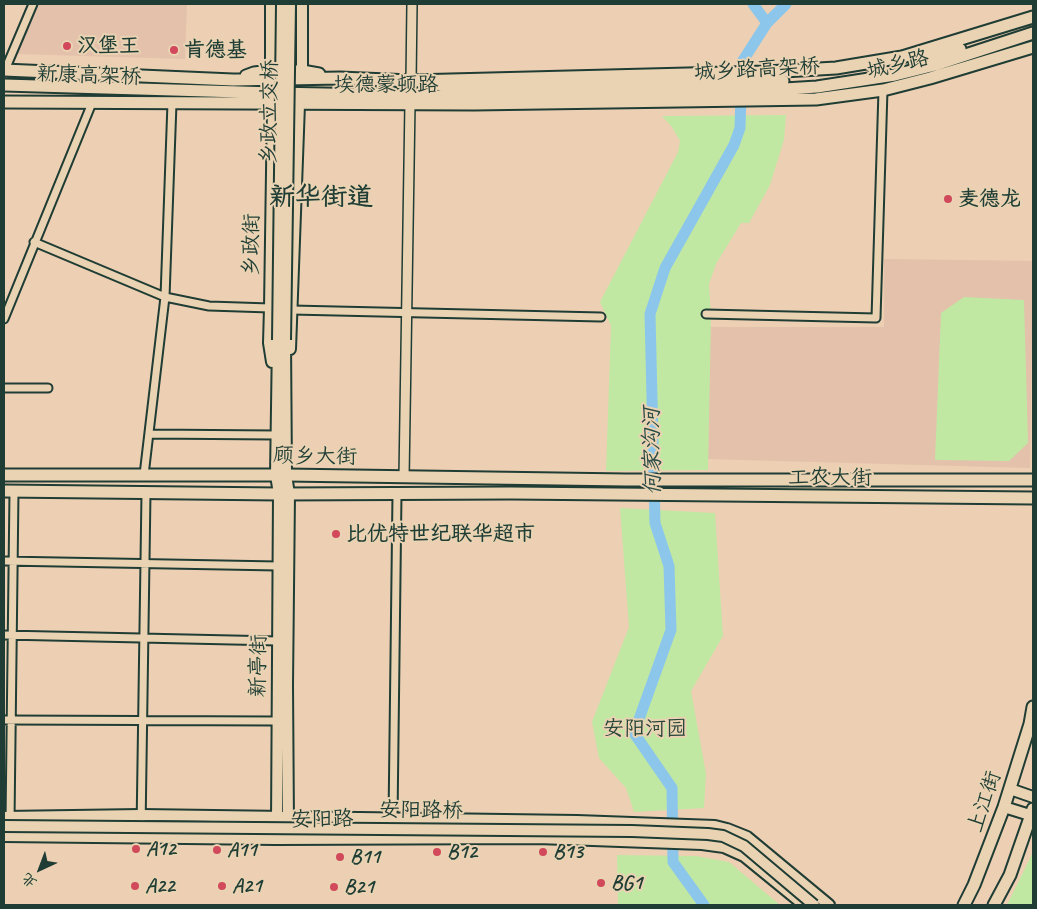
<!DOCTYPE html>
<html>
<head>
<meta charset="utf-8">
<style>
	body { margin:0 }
	#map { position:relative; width:1037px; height:909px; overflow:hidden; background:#edcfb3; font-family:Caveat,"LXGW WenKai TC",sans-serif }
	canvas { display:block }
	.frame { position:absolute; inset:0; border:5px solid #1f3d34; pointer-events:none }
	.north { position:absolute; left:15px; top:844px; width:50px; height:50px; -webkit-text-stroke:4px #ead3b3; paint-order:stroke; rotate:223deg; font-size:14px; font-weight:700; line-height:20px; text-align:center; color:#1f3d34 }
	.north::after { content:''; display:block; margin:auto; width:18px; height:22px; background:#1f3d34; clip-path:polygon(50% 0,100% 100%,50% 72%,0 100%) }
</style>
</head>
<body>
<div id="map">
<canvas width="1037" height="909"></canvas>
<div class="frame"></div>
<div class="north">北</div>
</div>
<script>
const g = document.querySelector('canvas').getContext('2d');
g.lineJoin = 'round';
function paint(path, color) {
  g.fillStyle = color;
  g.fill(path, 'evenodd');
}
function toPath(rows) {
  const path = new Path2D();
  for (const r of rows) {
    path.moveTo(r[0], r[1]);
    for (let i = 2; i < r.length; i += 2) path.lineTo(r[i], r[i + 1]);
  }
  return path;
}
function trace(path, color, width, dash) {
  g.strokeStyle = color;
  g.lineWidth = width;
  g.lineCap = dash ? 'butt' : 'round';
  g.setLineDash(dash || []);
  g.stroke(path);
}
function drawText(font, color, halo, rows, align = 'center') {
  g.font = font + ' Caveat,"LXGW WenKai TC",sans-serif';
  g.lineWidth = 4;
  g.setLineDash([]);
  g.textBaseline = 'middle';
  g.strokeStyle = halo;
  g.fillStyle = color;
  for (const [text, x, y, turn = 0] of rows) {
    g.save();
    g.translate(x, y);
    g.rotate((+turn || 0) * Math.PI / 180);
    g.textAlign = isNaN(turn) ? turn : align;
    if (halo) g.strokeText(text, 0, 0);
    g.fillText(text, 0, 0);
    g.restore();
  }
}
const built = toPath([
	[39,4,187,4,185,59,17,54],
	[884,259,1033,261,1030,468,708,459,709,327,884,327]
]);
const green = toPath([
	[786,115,784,140,770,185,749,223,741,223,716,264,709,284,711,318,708,470,606,471,611,326,600,302,678,152,680,141,672,127,662,116],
	[964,297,1024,300,1028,443,1009,461,935,460,941,313],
	[620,508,715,513,723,636,691,691,706,774,704,808,634,812,626,788,599,758,592,722,629,627],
	[1033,852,1033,905,1007,905],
	[617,855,696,856,729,862,780,905,618,905]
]);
const river = toPath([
	[753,4,767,23],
	[704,905,673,862,672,788,634,733,671,630,669,566,655,523,650,314,665,268,734,145,740,128,742,62,767,23,786,4]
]);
const minor = toPath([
	[5,70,33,4],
	[34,242,165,297,209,306,270,308],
	[292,310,601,317],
	[706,314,876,318,883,90],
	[4,319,92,103],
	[4,388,48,388],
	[149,434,275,435],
	[144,475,165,297,172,103],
	[4,561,278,566],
	[4,635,278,641],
	[4,720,277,721],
	[393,819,397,494],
	[10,821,14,491],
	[141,830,146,493]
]);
const tertiary = toPath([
	[411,81,412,4],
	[404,477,410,103]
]);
const secondary = toPath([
	[302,4,302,71],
	[271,71,271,4],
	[285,340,286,475,289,494,287,685,288,824],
	[290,349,299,104],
	[272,362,269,343,270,308,273,104],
	[1010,789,1033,797],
	[1004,807,1033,816],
	[4,817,141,815,577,821,715,826,727,829,747,837,829,905],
	[277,823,279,494,276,475,278,340],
	[4,836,276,839,538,838,702,844,724,847,744,856,804,905]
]);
const primary = toPath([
	[4,475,286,475,626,480,1033,480],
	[4,491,279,494,511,493,1033,498],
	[964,905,974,885,1004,807,1030,724,1033,707],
	[994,905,1010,875,1033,809]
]);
const trunk = toPath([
	[915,62,960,49],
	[4,70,233,80,340,78,411,81,766,72,836,68,902,57,1033,17],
	[246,76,254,73,271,71,302,71,319,74],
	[4,85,274,93,476,97,768,90,817,87,895,75,935,65,1033,33],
	[440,85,459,88,476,88,783,81],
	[4,102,474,104,816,99,883,90,930,78,1033,47]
]);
const secondaryBridge = toPath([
	[278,340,282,4],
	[285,340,290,4],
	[4,826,632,831,708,834,723,836,744,846,814,905]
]);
const markers = [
	[67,46,5,"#d1495b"],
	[174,50,5,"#d1495b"],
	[948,199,5,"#d1495b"],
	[336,534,5,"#d1495b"],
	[136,849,5,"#d1495b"],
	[217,850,5,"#d1495b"],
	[437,852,5,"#d1495b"],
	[543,852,5,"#d1495b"],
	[340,857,5,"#d1495b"],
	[601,883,5,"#d1495b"],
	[135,886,5,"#d1495b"],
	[222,886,5,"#d1495b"],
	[334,887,5,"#d1495b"]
];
const poiNames = [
	["汉堡王",77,46],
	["肯德基",184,50],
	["麦德龙",958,199],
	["比优特世纪联华超市",346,534],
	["A12",146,849],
	["A11",227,850],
	["B12",447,852],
	["B13",553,852],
	["B11",350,857],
	["BG1",611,883],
	["A22",145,886],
	["A21",232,886],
	["B21",344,887]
];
const streetNames = [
	["城乡路",898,65,-13],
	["城乡路高架桥",757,70,-3],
	["新康高架桥",89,76,2],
	["埃德蒙顿路",386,85],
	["乡政立交桥",270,112,-89],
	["乡政街",252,245,-89],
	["顾乡大街",315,457,1],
	["工农大街",830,478],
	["新亭街",259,666,-89],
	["上江街",985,802,-71],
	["安阳路桥",421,811,1],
	["安阳路",322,820,-1]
];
const parkNames = [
	["安阳河园",645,729]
];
const waterNames = [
	["何家沟河",653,451,-91]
];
const districtNames = [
	["新华街道",321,198]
];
paint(built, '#e3c1ab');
paint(green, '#c1e8a3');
trace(river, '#8cc7eb', 11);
trace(minor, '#1f3d34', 11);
trace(tertiary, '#1f3d34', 12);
trace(secondary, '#1f3d34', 14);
trace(primary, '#1f3d34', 15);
trace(trunk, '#1f3d34', 15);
trace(minor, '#ead3b3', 7);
trace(tertiary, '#ead3b3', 9);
trace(secondary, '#ead3b3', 10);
trace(primary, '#ead3b3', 11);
trace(trunk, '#ead3b3', 11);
trace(secondaryBridge, '#1f3d34', 14, []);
trace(secondaryBridge, '#ead3b3', 10);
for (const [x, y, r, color] of markers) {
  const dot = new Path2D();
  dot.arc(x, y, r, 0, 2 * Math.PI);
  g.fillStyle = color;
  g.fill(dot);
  trace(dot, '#ead3b3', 2);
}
drawText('bold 21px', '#1f3d34', '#ead3b3', poiNames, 'left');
drawText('21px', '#1f3d34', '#ead3b3', streetNames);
drawText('21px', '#27463a', '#ead3b3', parkNames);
drawText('italic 22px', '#2a4b46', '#ead3b3', waterNames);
drawText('bold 26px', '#1f3d34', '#ead3b3', districtNames);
</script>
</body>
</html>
